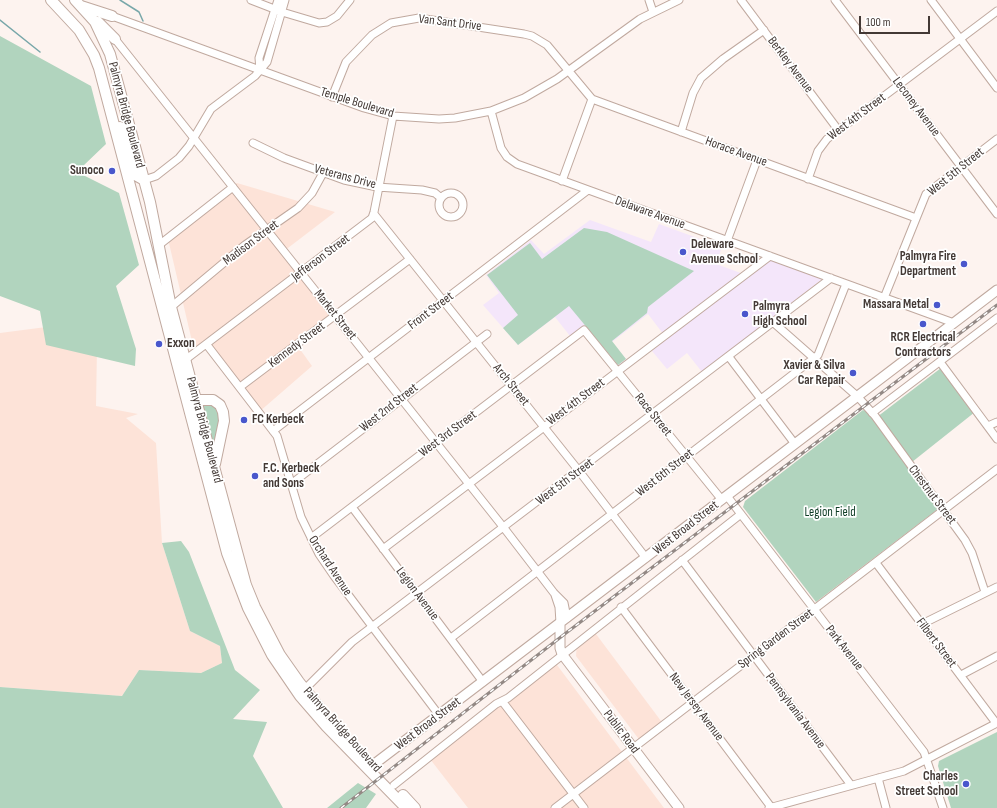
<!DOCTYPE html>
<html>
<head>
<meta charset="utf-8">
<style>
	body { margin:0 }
	#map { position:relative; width:997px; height:808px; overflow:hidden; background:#fdf3ef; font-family:"Sofia Sans Condensed",sans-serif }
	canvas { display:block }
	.scale { position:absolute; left:859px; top:16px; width:71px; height:18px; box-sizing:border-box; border:2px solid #433935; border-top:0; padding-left:5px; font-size:12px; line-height:14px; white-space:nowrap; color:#433935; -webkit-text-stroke:3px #fff; paint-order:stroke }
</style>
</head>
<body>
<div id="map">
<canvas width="997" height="808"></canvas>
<div class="scale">100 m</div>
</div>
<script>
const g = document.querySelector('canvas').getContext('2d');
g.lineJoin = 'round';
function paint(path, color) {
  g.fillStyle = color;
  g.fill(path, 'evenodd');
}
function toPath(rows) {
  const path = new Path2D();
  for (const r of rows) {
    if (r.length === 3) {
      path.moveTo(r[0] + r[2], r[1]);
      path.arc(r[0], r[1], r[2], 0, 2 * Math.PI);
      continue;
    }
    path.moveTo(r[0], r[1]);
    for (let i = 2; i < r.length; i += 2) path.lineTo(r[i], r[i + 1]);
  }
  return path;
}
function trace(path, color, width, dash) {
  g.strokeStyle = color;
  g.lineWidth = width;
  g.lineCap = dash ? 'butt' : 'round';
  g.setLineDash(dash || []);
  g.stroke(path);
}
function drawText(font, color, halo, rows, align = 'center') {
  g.font = font + ' "Sofia Sans Condensed",sans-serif';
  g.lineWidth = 3.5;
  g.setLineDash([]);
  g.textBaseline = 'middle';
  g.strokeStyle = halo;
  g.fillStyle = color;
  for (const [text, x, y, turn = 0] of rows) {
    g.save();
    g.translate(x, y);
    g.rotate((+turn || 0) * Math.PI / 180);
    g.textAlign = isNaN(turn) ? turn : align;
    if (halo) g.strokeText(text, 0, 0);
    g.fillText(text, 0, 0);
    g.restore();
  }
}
const built = toPath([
	[237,183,335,212,284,251,335,316,297,345,312,366,259,412,205,347,195,354,168,239],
	[54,326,97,348,96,406,138,414,126,418,156,443,162,543,190,631,220,646,222,663,201,673,139,670,122,696,0,687,0,333],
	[593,630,664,725,641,742,576,656,577,642],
	[554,661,664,808,468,808,430,759]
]);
const education = toPath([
	[590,220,651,242,659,224,722,247,716,264,749,276,772,259,821,278,821,280,702,372,687,353,667,369,652,351,667,339,648,314,612,342,626,359,618,366,588,329,586,328,570,336,555,317,518,345,483,305,499,293,486,275,531,240,544,254]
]);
const green = toPath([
	[0,36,91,86,106,144,83,166,83,175,119,193,139,265,116,286,136,349,135,366,46,345,40,311,0,296],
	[584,228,607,232,694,271,648,307,647,313,612,341,626,359,618,365,569,306,518,345,503,328,518,315,487,275,530,243,542,259],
	[941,368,975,412,907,466,938,509,816,602,743,507,745,501,863,410,877,417],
	[201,402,211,403,219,409,221,419,213,445],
	[181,541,189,552,235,670,260,690,233,719,267,722,253,756,283,808,0,808,0,687,122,696,139,670,201,673,222,663,220,646,190,631,162,543],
	[997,732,997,808,951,808,938,766,939,761],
	[358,783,376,794,366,808,327,808]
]);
const stream = toPath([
	[120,0,139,12,143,21],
	[0,20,40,52]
]);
const minor = toPath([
	[251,0,282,12,319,23,327,22,337,16,350,0],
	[649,0,653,12],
	[741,0,839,131],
	[835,0,997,214],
	[931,0,997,88],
	[112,16,364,108,393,116,439,119,455,118,491,111,524,98,557,79,640,19,679,0],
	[115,39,504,528,554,593,564,603,567,618],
	[260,70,259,58,278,0],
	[332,97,346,62,372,35,391,23,419,18,524,34,532,36,547,45,592,99,916,218],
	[491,111,501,148,507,157,517,164,954,323],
	[681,132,693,93,701,78,723,59,764,30],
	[253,143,284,158,344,180,377,187,422,190,435,193,441,198],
	[808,179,818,151,827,139,997,11],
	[144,180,156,176,179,158,189,146,211,109,255,76,267,62,285,0],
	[562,181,592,99],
	[451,205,12],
	[374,214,579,471,646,558],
	[727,241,757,160],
	[159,245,233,187],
	[884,298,926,194,997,139],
	[171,307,245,245,298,208,312,193,323,173],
	[774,323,858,397,875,416,965,540,972,553,985,592],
	[207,345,277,436,301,517,319,554,334,576,439,715],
	[729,357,795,444],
	[185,360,372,218,374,212,393,116],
	[940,362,997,439],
	[240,387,410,259],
	[872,413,997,318],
	[988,426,997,422],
	[273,431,588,190],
	[291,484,487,334],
	[727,496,924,752,943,808],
	[352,507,483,682],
	[311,538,584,330,722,500],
	[383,549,770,256],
	[682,560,851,785],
	[876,563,996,723],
	[555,595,559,607,560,623],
	[621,607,771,807],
	[922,624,997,587],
	[451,638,818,355,846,284],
	[961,675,997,656],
	[304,690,352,642,831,278],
	[502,701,584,808],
	[878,778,886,808],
	[394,785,496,704,508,698,741,514],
	[555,808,997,469],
	[769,808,904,771,997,723]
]);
const major = toPath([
	[560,623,560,648,562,654,679,808],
	[373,765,997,290]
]);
const highway = toPath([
	[51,0,79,30,94,55,99,68,227,553,248,608,272,655,300,696,326,726,406,808],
	[75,0,95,22,110,54,150,202,171,307,246,585,255,607,280,655,299,682,324,713],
	[81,6,112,16],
	[98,22,115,39],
	[120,127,135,175,144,180],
	[195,400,213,400,220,405,223,412,224,421,215,464],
	[403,795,415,808]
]);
const rail = toPath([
	[341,808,566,633,997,305]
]);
const markers = [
	[112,171,4,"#4957cc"],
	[683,252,4,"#4957cc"],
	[964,264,4,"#4957cc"],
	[937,305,4,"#4957cc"],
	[745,314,4,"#4957cc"],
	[923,324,4,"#4957cc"],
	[159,344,4,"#4957cc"],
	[853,373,4,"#4957cc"],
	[244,420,4,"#4957cc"],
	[255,476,4,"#4957cc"],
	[966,784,4,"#4957cc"]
];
const streetNames = [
	["Van Sant Drive",450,23,7],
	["Berkley Avenue",790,65,53],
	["Temple Boulevard",357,103,17],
	["Leconey Avenue",916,107,53],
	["Palmyra Bridge Boulevard",126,115,75],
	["West 4th Street",857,117,-37],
	["Horace Avenue",736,152,20],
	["West 5th Street",956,172,-39],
	["Veterans Drive",345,177,15],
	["Delaware Avenue",650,213,20],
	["Madison Street",251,243,-37],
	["Jefferson Street",321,258,-37],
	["Front Street",431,311,-37],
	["Market Street",335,315,51],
	["Kennedy Street",297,345,-37],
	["Arch Street",511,385,51],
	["West 4th Street",576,402,-37],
	["West 2nd Street",389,408,-38],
	["Race Street",653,415,51],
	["Palmyra Bridge Boulevard",204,430,75],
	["West 3rd Street",448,434,-37],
	["West 6th Street",665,473,-38],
	["West 5th Street",565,482,-37],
	["Chestnut Street",932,495,53],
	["West Broad Street",686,528,-38],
	["Orchard Avenue",330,566,57],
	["Legion Avenue",417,594,53],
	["Spring Garden Street",776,639,-37],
	["Filbert Street",936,643,53],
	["Park Avenue",844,648,52],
	["New Jersey Avenue",696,707,53],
	["Pennsylvania Avenue",795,711,53],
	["West Broad Street",428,724,-37],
	["Palmyra Bridge Boulevard",342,730,48],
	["Public Road",621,732,53]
];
const poiNames = [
	["Sunoco",104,171],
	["Deleware",691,245,"left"],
	["Avenue School",691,260,"left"],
	["Palmyra Fire",956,257],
	["Department",956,272],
	["Massara Metal",929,305],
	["Palmyra",753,307,"left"],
	["High School",753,322,"left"],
	["RCR Electrical",923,338,"center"],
	["Contractors",923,353,"center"],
	["Exxon",167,344,"left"],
	["Xavier & Silva",845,366],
	["Car Repair",845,381],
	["FC Kerbeck",252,420,"left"],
	["F.C. Kerbeck",263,469,"left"],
	["and Sons",263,484,"left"],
	["Charles",958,777],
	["Street School",958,792]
];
const parkNames = [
	["Legion Field",830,513]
];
paint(built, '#fde3d8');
paint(education, '#f4e6fa');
paint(green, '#b1d4be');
trace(stream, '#78a7a9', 1.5);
trace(minor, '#c0a99f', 9);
trace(major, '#c0a99f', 11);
trace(highway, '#c0a99f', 12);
trace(minor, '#fff', 7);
trace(major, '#fff', 9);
trace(highway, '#fff', 10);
trace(rail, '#938985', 3);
trace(rail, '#fff', 1.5, [4.5]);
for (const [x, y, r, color] of markers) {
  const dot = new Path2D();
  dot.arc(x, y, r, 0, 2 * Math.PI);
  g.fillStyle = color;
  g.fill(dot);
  trace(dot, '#fff', 1.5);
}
drawText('13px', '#433935', '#fff', streetNames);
drawText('bold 13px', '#433935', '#fff', poiNames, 'right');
drawText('13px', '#0e3c25', '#fff', parkNames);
</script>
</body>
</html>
